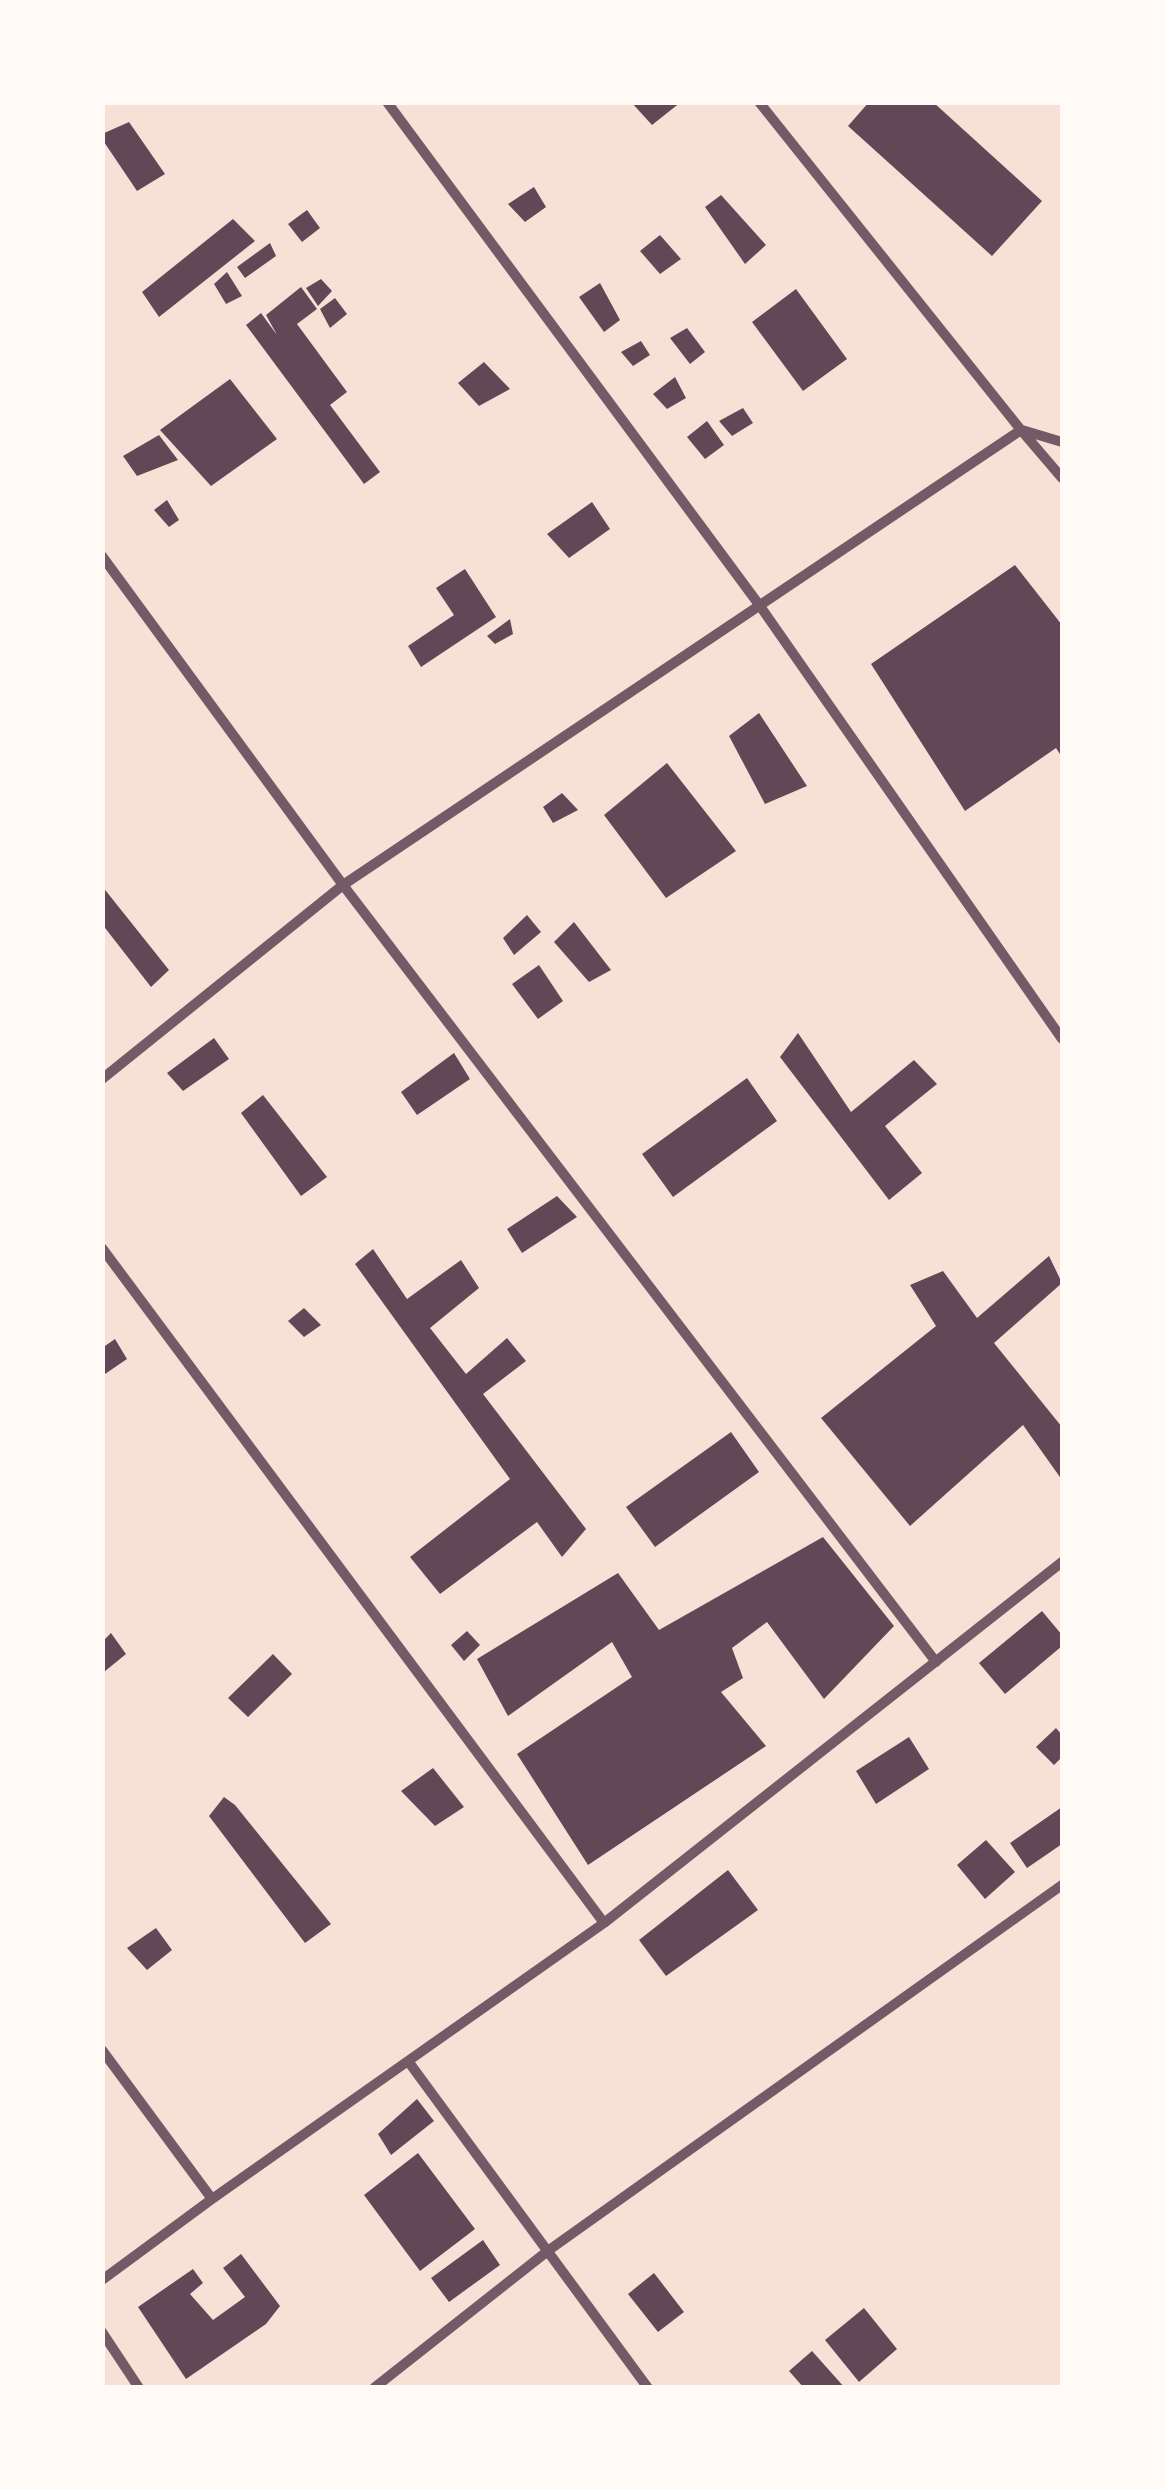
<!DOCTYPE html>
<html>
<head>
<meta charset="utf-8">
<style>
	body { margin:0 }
	#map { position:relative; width:1165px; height:2490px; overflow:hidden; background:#f7e1d7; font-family:Commissioner,sans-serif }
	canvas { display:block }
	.frame { position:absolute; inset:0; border:105px solid #fffaf5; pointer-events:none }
</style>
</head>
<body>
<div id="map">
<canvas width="1165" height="2490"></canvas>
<div class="frame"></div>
</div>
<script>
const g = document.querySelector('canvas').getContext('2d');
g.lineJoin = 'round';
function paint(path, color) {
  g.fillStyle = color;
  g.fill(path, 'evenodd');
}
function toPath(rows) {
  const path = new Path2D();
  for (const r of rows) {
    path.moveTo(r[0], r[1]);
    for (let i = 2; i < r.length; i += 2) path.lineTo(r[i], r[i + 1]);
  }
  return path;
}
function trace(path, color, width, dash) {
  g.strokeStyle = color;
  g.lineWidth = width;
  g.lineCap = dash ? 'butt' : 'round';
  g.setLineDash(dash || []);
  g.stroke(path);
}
const building = toPath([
	[631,102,681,102,652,125],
	[869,102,933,102,1042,201,992,256,848,126],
	[129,122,165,174,137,191,102,139,102,134],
	[534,187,546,207,525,222,508,204],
	[721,195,766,245,745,264,705,207],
	[307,210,320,228,302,242,288,224],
	[233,219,255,241,159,317,142,292],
	[660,235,681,259,660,274,640,251],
	[270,243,276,256,245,278,237,267],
	[227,272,242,296,226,304,214,284],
	[321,279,332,291,318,306,306,288],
	[600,283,620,320,604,332,579,297],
	[301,287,317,309,297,324,347,392,330,405,380,472,364,484,246,325,261,313,277,335,266,315],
	[796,289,847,359,803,391,752,322],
	[335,298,347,314,330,328,320,309],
	[687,328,705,352,690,364,670,338],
	[641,341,650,355,633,366,621,352],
	[484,362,510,389,479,406,458,383],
	[675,377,686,398,667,409,653,394],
	[230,379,277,439,211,486,160,430],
	[743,408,753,423,732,436,719,421],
	[707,421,724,445,705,459,687,437],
	[159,435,178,460,137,476,123,456],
	[167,500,179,520,169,527,154,510],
	[592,502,610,529,569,558,547,534],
	[1015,565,1062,625,1062,757,1056,748,965,811,871,664],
	[465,569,496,617,421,667,408,646,454,615,436,588],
	[510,619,513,634,495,644,487,636],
	[759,713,807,786,765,804,729,736],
	[667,763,736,851,666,898,604,815],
	[562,793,578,810,553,823,543,807],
	[102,886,169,970,151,987,102,924],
	[527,915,541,932,514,955,503,938],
	[574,922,611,970,589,982,554,942],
	[539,965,563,1001,538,1019,512,984],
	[798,1033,851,1112,914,1060,937,1084,885,1126,922,1173,889,1200,780,1057],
	[214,1038,229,1059,183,1091,167,1073],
	[454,1053,470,1079,417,1115,401,1092],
	[747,1078,777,1121,673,1197,642,1154],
	[263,1095,327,1177,301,1196,241,1113],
	[557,1196,577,1217,522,1253,507,1229],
	[373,1249,407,1299,461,1260,479,1288,430,1328,466,1374,507,1338,526,1361,483,1394,586,1529,562,1557,537,1522,440,1594,410,1557,510,1479,355,1264],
	[1049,1256,1062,1283,994,1343,1062,1427,1062,1480,1023,1425,910,1526,821,1418,936,1326,910,1285,943,1271,977,1318],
	[304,1308,321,1325,304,1337,288,1321],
	[115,1339,127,1359,102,1376,102,1348],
	[731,1432,759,1472,655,1547,626,1507],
	[823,1537,894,1626,824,1699,767,1622,732,1648,743,1678,721,1692,766,1746,588,1865,517,1754,632,1677,612,1642,508,1716,477,1659,618,1573,659,1630],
	[1042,1611,1062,1635,1062,1646,1005,1694,979,1663],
	[467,1631,480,1645,464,1661,451,1645],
	[111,1633,126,1654,104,1672,102,1642],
	[273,1654,292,1674,248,1717,228,1698],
	[1056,1728,1062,1735,1062,1757,1054,1765,1036,1747],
	[909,1737,929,1769,876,1804,856,1771],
	[433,1768,464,1807,435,1826,401,1791],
	[224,1797,235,1805,331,1924,305,1943,209,1816],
	[1062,1807,1062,1844,1027,1868,1010,1843],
	[986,1840,1015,1872,985,1899,957,1865],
	[728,1870,758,1910,666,1976,639,1940],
	[156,1928,172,1950,147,1970,127,1948],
	[417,2099,434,2121,391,2155,378,2134],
	[418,2153,475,2229,420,2271,364,2195],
	[483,2240,500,2265,449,2302,431,2278],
	[241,2254,280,2306,266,2324,186,2379,138,2307,193,2269,203,2283,190,2294,213,2320,245,2297,223,2268],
	[654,2273,684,2312,658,2332,628,2294],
	[864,2308,897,2349,859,2382,825,2340],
	[812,2351,845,2388,804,2388,789,2371]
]);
const minor = toPath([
	[387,102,760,606,1062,1039],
	[1021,430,1062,478],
	[1022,430,1062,442],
	[102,556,343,885,936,1662],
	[102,1079,343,885,1021,430,759,102],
	[102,1248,604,1923],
	[102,2050,212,2199],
	[408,2061,648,2388],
	[102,2280,212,2199,604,1923,1062,1562],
	[102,2332,139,2388],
	[374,2388,549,2250,1062,1885]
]);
paint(building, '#644757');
trace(minor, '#755966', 10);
</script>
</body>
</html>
